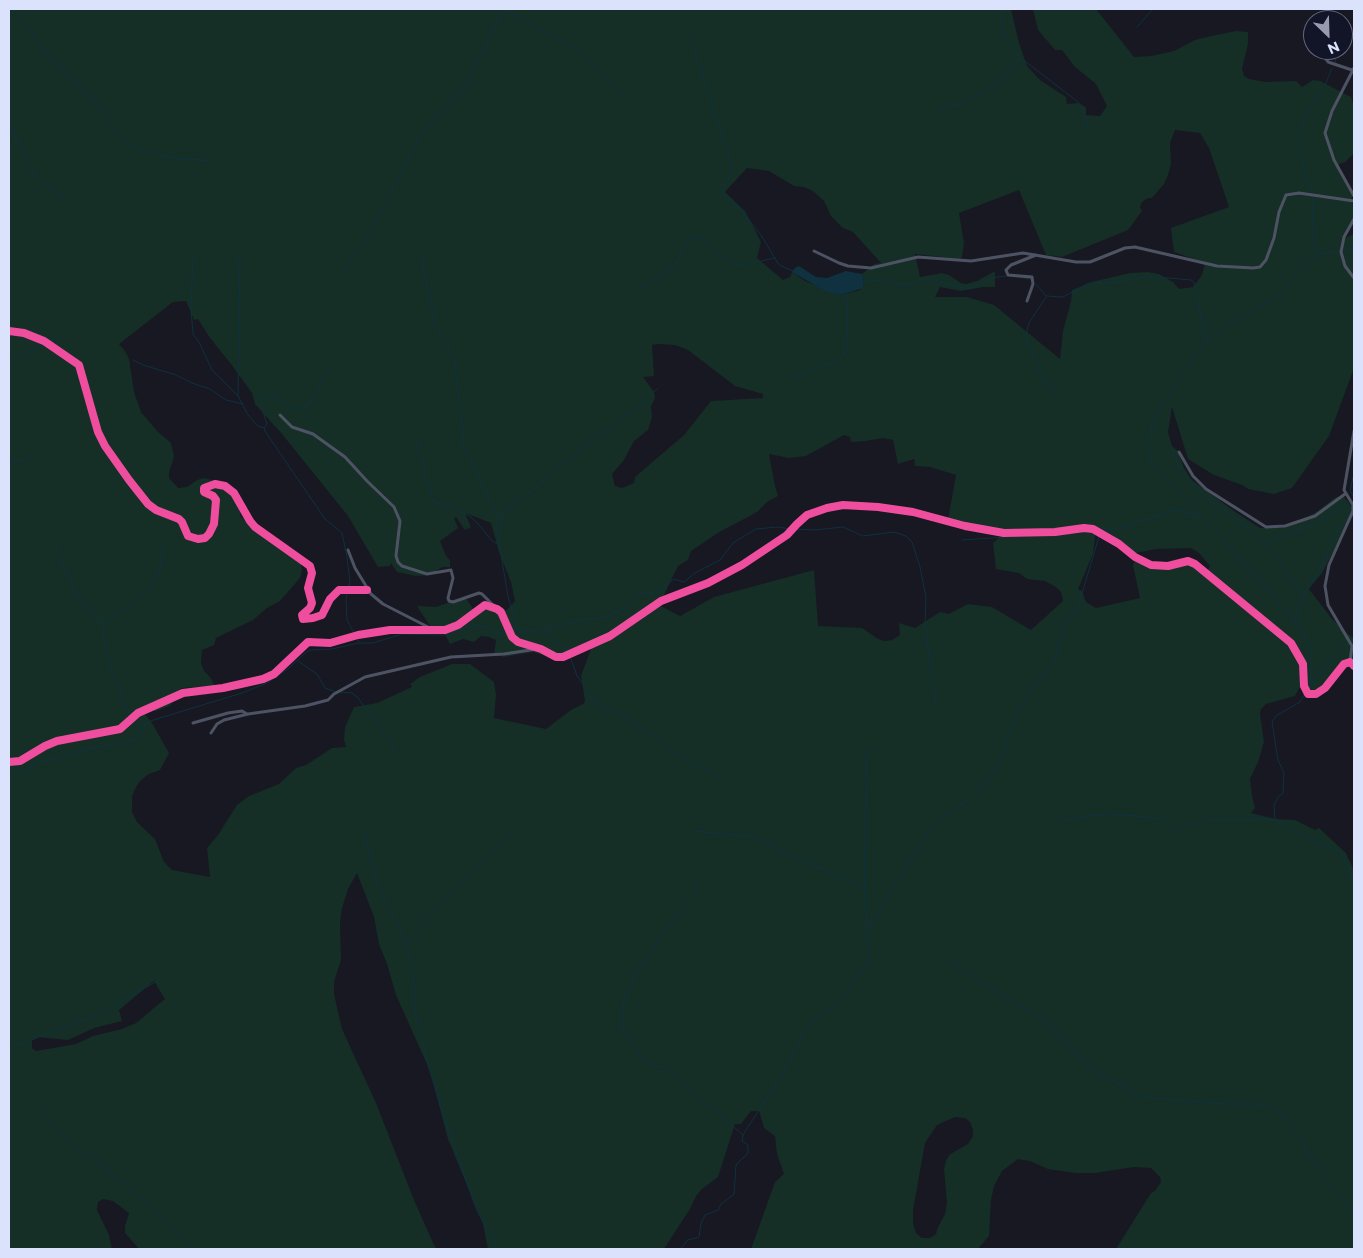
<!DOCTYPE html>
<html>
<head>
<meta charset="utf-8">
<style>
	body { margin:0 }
	#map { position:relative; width:1363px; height:1258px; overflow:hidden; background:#171822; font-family:Montserrat,sans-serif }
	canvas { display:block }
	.frame { position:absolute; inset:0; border:10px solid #dbe2fc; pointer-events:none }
	.north { position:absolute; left:1303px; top:10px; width:50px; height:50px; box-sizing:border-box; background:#121527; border:1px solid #62677c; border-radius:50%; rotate:156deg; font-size:14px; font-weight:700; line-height:20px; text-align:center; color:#dbe2fc }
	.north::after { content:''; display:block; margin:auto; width:18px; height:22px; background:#969bb0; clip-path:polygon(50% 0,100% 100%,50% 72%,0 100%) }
</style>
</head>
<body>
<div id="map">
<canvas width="1363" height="1258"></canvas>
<div class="frame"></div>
<div class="north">N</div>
</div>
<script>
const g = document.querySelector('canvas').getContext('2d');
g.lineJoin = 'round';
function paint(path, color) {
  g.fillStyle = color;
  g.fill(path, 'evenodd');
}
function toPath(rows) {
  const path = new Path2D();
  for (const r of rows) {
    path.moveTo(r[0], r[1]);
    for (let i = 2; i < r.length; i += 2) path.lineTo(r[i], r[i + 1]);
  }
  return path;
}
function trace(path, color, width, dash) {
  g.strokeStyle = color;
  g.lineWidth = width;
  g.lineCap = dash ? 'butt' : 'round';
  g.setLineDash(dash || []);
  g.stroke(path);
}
const green = toPath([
	[9,9,1011,9,1019,43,1027,66,1040,80,1066,97,1067,104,1079,103,1086,107,1086,115,1100,116,1107,106,1096,84,1075,67,1062,50,1055,50,1038,30,1033,9,1096,9,1134,57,1151,56,1174,51,1195,40,1211,36,1236,31,1248,32,1248,44,1242,69,1244,76,1249,79,1265,82,1296,81,1302,87,1313,80,1320,81,1351,97,1354,107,1354,153,1345,162,1336,165,1352,192,1352,198,1350,200,1354,206,1354,218,1345,238,1354,234,1354,368,1329,436,1292,488,1274,494,1248,489,1242,485,1214,475,1188,459,1172,407,1168,432,1172,446,1178,451,1184,468,1192,480,1234,511,1260,528,1280,528,1290,526,1316,512,1336,497,1343,496,1354,509,1354,514,1322,573,1309,589,1332,619,1354,639,1354,672,1346,663,1338,669,1331,687,1325,690,1322,691,1299,688,1295,696,1266,704,1261,709,1260,714,1264,742,1258,762,1250,779,1252,796,1255,808,1251,813,1275,819,1295,820,1315,830,1319,828,1346,853,1354,871,1354,1249,1116,1249,1151,1193,1155,1191,1161,1182,1160,1177,1151,1168,1134,1167,1095,1173,1075,1173,1048,1169,1030,1161,1018,1159,1002,1171,994,1186,991,1200,989,1236,978,1249,751,1249,775,1182,784,1174,777,1154,775,1136,764,1128,759,1111,751,1111,741,1124,735,1124,718,1177,702,1189,696,1196,690,1209,664,1249,488,1249,483,1224,448,1139,430,1071,396,995,387,964,379,944,374,917,357,873,348,889,342,908,340,922,341,960,334,982,334,994,342,1029,376,1103,414,1200,434,1245,437,1249,139,1249,125,1233,125,1226,129,1213,113,1201,103,1199,98,1202,97,1210,109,1235,112,1249,9,1249],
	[1175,130,1200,133,1209,148,1229,207,1171,228,1174,252,1205,263,1202,275,1193,287,1179,289,1173,282,1159,274,1148,272,1130,273,1096,281,1072,290,1071,301,1063,331,1060,359,994,305,967,297,935,297,940,287,961,291,983,287,995,287,995,271,977,281,966,284,961,283,949,275,942,273,920,277,915,254,960,259,962,257,964,243,959,213,1019,190,1046,255,1062,257,1128,230,1142,211,1140,207,1142,202,1148,198,1152,198,1164,184,1168,175,1171,164,1170,143],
	[747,168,769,171,794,186,804,187,813,191,824,201,831,216,843,228,853,232,881,263,874,264,862,274,864,283,860,290,841,295,805,281,792,272,790,277,783,280,757,258,761,242,754,228,745,211,725,192],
	[186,301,194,320,198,319,210,338,231,364,252,393,255,404,282,434,348,516,378,567,390,566,391,563,397,572,416,576,431,575,442,567,450,567,450,560,446,556,440,541,458,528,454,518,456,517,465,530,471,527,465,513,491,523,499,552,511,582,515,601,507,610,503,611,485,605,474,610,465,597,436,607,417,606,430,626,442,629,450,644,463,639,474,642,481,636,489,637,496,640,494,654,504,657,533,652,555,659,587,648,591,649,581,676,585,701,583,704,571,710,546,729,494,718,496,695,494,682,470,664,452,664,420,677,410,684,412,687,377,703,354,707,345,727,344,740,346,747,332,748,306,765,296,768,279,784,249,796,237,805,218,835,207,848,210,877,172,870,164,862,155,839,137,822,132,812,132,796,136,787,140,781,149,774,160,770,169,753,152,723,142,710,156,711,170,706,177,697,181,688,215,686,210,677,204,671,201,663,202,650,214,645,216,638,253,620,267,608,280,601,300,578,302,570,301,564,304,561,241,517,237,496,234,490,224,483,204,478,197,480,187,487,178,488,169,478,169,473,174,456,171,443,157,431,141,412,134,392,129,359,125,351,119,344,173,302],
	[657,344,675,345,688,350,735,386,763,394,763,398,711,401,684,435,635,477,634,483,622,488,615,486,612,474,624,460,634,441,648,430,652,417,651,406,655,398,654,392,643,377,654,376,652,345],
	[844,435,850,437,851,442,866,441,883,438,893,440,898,464,914,459,915,466,930,467,956,475,948,520,1003,534,993,543,996,569,1019,573,1027,579,1045,581,1056,587,1061,592,1063,601,1031,630,992,607,968,604,949,614,940,612,915,628,899,623,900,635,892,640,885,641,878,639,862,628,818,626,814,570,714,597,680,616,655,603,662,599,678,566,688,560,691,551,721,531,748,517,757,512,767,502,778,496,775,486,769,454,789,458,806,456],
	[1096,529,1105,532,1131,554,1156,549,1191,548,1199,553,1210,566,1205,575,1195,566,1176,564,1156,565,1135,561,1133,565,1140,598,1096,608,1086,602,1082,591,1078,589,1093,554],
	[154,981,165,999,136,1023,122,1029,93,1036,76,1044,36,1051,32,1048,32,1041,38,1037,68,1040,94,1028,122,1021,119,1010],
	[955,1117,965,1118,970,1122,973,1130,973,1136,968,1144,949,1155,946,1161,944,1169,947,1203,945,1214,938,1227,936,1234,930,1238,922,1238,916,1233,913,1224,913,1210,925,1143,937,1125]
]);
const water = toPath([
	[799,266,816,277,827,278,846,271,862,274,864,283,863,288,841,295,825,291,792,272,795,268]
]);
const stream = toPath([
	[13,9,46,52,98,104,125,142,138,149,165,157,210,161],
	[504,9,572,46,623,92],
	[1001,9,1004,33,1008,42,1021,58,1078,102,1084,115,1088,128],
	[1332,9,1334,20],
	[1137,27,1153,9],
	[691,38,732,168,732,172,721,192,742,212,761,235,779,265,793,271],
	[1343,39,1354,33],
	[1335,63,1336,58,1336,50],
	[939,110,950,105,958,105,999,83,1020,58],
	[9,123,33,173,44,184,65,198],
	[1311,191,1300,153,1299,143,1301,127,1317,96,1326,83,1332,68],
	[1313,198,1313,226,1317,255],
	[1351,249,1354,244],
	[1345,251,1350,249,1354,251],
	[420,252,436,327,451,352,455,363,464,445,499,520,497,531,508,596,516,624,515,628],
	[193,259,191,310,193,334,199,342,212,370,238,396,248,415,258,426,264,428],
	[343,270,367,237,419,138,425,130,466,87,503,9],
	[1010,276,1031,279],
	[864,281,883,280,899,285,909,285,930,279,962,288,971,288,990,278,1006,276],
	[1036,284,1046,296],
	[638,290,670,269,678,261,687,240,694,236,704,239,727,260,739,265,743,265,775,258],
	[1046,296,1063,297,1087,284,1093,282,1112,283,1137,278,1158,277,1191,280,1194,282,1206,341],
	[1046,297,1029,323,1026,335,1027,342,1044,382,1059,393],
	[49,342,61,334],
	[9,360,46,344],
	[133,360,143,365,176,375,192,383,210,389,226,400,243,404],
	[329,370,313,398,304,407,298,409,288,407,281,401,271,396,262,398,261,405,267,424,264,428,265,431,271,440,325,519,342,533,347,557,350,582,348,588],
	[790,379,829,364,840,359,844,355,846,349,848,320,846,291],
	[238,396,240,253],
	[417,441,433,502,451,506,471,517,481,527,491,540,499,545],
	[1173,452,1180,470,1191,484,1209,500,1235,517,1265,543,1303,596],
	[9,463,35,456],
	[1354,473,1350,491,1354,497],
	[500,520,517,500,532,491,580,449,638,407,657,389],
	[794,529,815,530,843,527,863,536,894,532,906,536,912,542,920,567,926,597,925,624,936,708],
	[1098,531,1123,527,1172,511,1181,511,1200,516],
	[962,540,1094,531],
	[57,543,59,554,64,567,77,594,88,610,101,623,108,657,126,709,142,728],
	[1266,543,1315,524,1347,504],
	[347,592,346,599,347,620,359,642],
	[1295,621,1303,596,1321,567,1336,533,1347,520,1351,510],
	[101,623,129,606,145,595,155,582,160,567,163,547],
	[544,630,563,649,569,652],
	[570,656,577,676,584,685,592,701,639,725,689,762,719,776],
	[298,661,317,674,325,688,336,692],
	[1310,685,1311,651,1302,630,1233,550,1154,467,1148,450,1148,441,1155,418,1161,407,1195,355,1206,342,1223,330,1228,325,1277,296,1312,259,1321,254,1338,252],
	[1308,689,1342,647,1348,643],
	[340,692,352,693,358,698,389,741,396,754],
	[9,776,47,760,81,751,129,741,136,738,145,724,150,721,242,693,267,683,289,668,304,654,310,650,332,649,359,643,373,643,402,634,444,635,474,625,489,627,493,632,502,634,515,629,531,632,586,619,602,619,628,606,638,594,644,593,651,594,674,579,684,582,695,573,720,560,733,543,756,529,778,527,790,529],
	[976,793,989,778,1001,760,1019,708,1053,662,1059,650,1061,631,1078,607,1101,530],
	[1275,818,1274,805,1278,797,1283,793,1284,773,1278,760,1272,722,1276,716,1300,702,1304,695],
	[1061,821,1093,815,1119,814,1162,819,1177,830,1209,820,1275,819,1297,834,1339,851,1343,856,1354,883],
	[363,831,376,879,382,896,397,923,413,969,415,1010,427,1062,447,1126,477,1211,498,1249],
	[696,831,753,837,865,889],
	[699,885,640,966,626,994,621,1017,624,1030,640,1057,651,1065,665,1068,743,1135],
	[869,928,931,826,953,809,970,799],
	[405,945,476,867,519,828],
	[950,960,964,971,1043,1020,1061,1037,1087,1066,1142,1097,1225,1104,1258,1104,1277,1110,1295,1130,1311,1157,1354,1214],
	[9,1048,69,1026,96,1015,161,979],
	[41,1111,72,1142,116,1177,143,1201,192,1249],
	[680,1249,688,1240,699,1237,701,1223,705,1215,718,1210,721,1204,734,1194,736,1165,748,1153,748,1145,742,1141,743,1135,785,1069,807,1027,832,1008,859,976,869,960,865,889,867,748]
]);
const minor = toPath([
	[1327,20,1327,9],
	[1324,50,1324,56,1328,62,1352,70],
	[1354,68,1332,111,1325,133,1334,160,1354,196],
	[1354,219,1344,237,1341,252,1345,266,1354,278],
	[814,251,839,263,848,266,871,268,918,257,971,261,1023,253,1076,262,1090,262,1125,248,1135,247,1217,266,1253,268,1260,267,1266,260,1274,238,1279,212,1286,195,1299,193,1354,201],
	[1027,301,1033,284,1032,277,1008,275,1006,270,1011,265,1036,255],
	[9,331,24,333,44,341,79,365,98,432,105,446,129,480,148,504,156,510,179,519,182,522,188,536,198,539,205,538,209,534,214,524,216,500,213,496,204,492,204,488,215,484,225,486,234,493,250,521,255,527,310,566,312,573,308,588,312,603,310,608,302,615,303,619,313,618,322,615,330,599,339,590,367,590],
	[280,415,292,427,313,434,345,457,367,481,394,507,400,521,396,556,398,562,402,566,427,574,451,570,453,578,448,598,449,601,453,602,479,593,482,594,494,606],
	[1179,452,1193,476,1206,489,1266,527,1285,526,1315,516,1345,494],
	[348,550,355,568,371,594,383,604,432,629],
	[1350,662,1352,646,1328,605,1325,586,1329,565,1353,511,1353,505,1344,490,1354,431],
	[193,723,228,713,242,711,247,714],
	[211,733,217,724,224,720,248,714,305,706,328,700,334,694,365,677,451,657,504,654,537,649],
	[9,762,20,761,45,746,57,741,120,729,138,713,183,693,223,688,263,679,274,674,308,642,330,643,358,635,390,630,445,630,458,625,485,605,497,609,501,612,512,637,518,642,541,649,556,657,563,657,610,636,661,601,708,583,742,565,787,535,797,524,807,515,827,508,843,505,878,507,913,512,965,526,1004,533,1055,532,1084,528,1093,529,1119,544,1135,557,1151,565,1168,566,1188,561,1195,564,1291,643,1303,664,1304,686,1308,694,1316,694,1325,688,1344,664,1350,662,1354,666]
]);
const cycleway = toPath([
	[9,331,24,333,44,341,79,365,98,432,105,446,129,480,148,504,156,510,179,519,182,522,188,536,198,539,205,538,209,534,214,524,216,500,213,496,204,492,204,488,215,484,225,486,234,493,250,521,255,527,310,566,312,573,308,588,312,603,310,608,302,615,303,619,313,618,322,615,330,599,339,590,367,590],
	[9,762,20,761,45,746,57,741,120,729,138,713,183,693,223,688,263,679,274,674,308,642,330,643,358,635,390,630,445,630,458,625,485,605,497,609,501,612,512,637,518,642,541,649,556,657,563,657,610,636,661,601,708,583,742,565,787,535,797,524,807,515,827,508,843,505,878,507,913,512,965,526,1004,533,1055,532,1084,528,1093,529,1119,544,1135,557,1151,565,1168,566,1188,561,1195,564,1291,643,1303,664,1304,686,1308,694,1316,694,1325,688,1344,664,1350,662,1354,666]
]);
paint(green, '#152e26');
paint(water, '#103140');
trace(stream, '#103140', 1);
trace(minor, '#4d5363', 3);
trace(cycleway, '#ef4d9e', 8);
</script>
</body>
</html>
